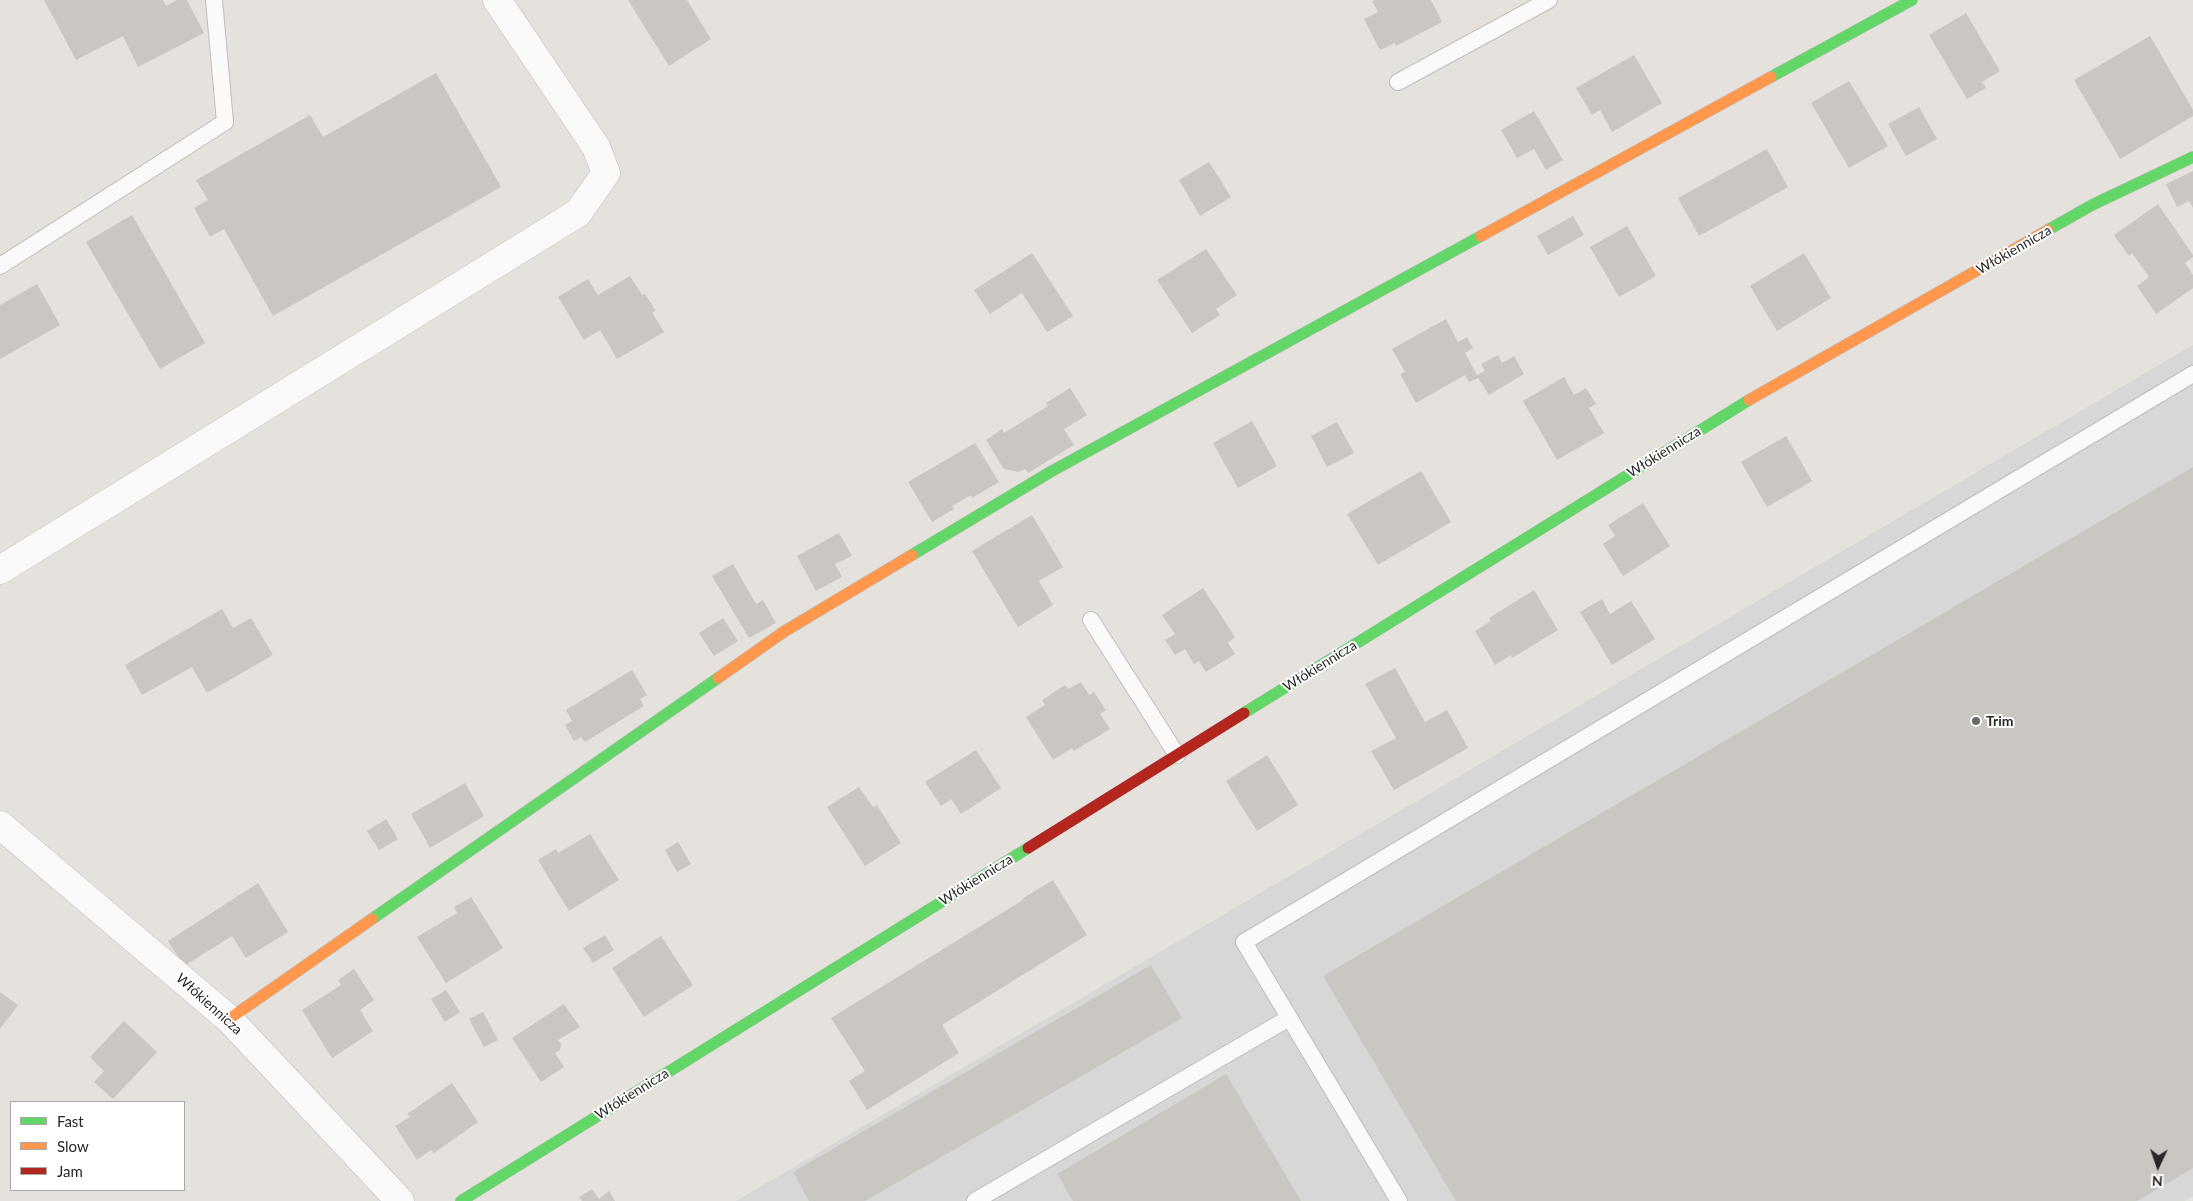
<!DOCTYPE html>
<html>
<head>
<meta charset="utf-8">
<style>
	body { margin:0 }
	#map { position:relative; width:2193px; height:1201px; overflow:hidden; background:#e5e1dc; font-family:Lato,sans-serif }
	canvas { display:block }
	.legend { position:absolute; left:10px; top:1101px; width:175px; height:90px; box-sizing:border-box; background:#fff; border:1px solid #a9a9a9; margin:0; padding:6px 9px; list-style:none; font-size:15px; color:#272727 }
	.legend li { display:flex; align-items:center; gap:10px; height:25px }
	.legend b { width:25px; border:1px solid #a9a9a9 }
	.north { position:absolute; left:2133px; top:1141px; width:50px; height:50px; -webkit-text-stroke:4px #fff; paint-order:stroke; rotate:183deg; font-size:14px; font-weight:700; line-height:20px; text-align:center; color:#272727 }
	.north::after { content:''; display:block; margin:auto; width:18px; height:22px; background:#272727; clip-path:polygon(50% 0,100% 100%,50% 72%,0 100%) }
</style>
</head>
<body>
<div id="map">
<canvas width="2193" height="1201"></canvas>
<ul class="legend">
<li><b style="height:6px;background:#63d668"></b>Fast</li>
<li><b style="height:6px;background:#ff974d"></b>Slow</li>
<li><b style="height:6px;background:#b3261e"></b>Jam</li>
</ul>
<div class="north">N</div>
</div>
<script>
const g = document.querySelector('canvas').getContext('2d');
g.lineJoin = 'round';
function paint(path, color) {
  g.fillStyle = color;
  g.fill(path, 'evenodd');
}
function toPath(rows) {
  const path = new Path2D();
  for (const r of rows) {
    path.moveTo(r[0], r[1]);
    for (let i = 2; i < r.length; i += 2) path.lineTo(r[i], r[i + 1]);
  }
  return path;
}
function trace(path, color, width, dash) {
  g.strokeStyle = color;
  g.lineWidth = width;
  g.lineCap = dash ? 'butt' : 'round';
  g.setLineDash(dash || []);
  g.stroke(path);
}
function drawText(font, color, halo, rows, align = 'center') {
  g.font = font + ' Lato,sans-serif';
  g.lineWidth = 4;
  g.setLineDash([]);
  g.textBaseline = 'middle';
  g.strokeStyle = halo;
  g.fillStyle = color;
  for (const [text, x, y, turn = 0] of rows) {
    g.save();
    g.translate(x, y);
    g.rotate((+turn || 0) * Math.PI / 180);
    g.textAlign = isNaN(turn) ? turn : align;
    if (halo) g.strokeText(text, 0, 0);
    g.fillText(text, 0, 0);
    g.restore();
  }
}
const industrial = toPath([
	[2193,345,2193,1196,2185,1201,736,1201]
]);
const building = toPath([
	[44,0,163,0,166,6,177,0,187,0,204,33,138,67,123,36,76,60],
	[628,0,687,0,711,39,669,66],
	[1375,0,1431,0,1442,22,1396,46,1395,43,1380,50,1364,19,1378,12,1372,1],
	[1966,13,2000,71,1982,82,1986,88,1967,99,1929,35],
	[2150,36,2193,110,2193,116,2120,159,2074,80],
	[1634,55,1662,103,1612,132,1600,110,1592,115,1576,88],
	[436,73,501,187,273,316,224,229,210,237,194,208,208,200,196,180,310,115,323,137],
	[1849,81,1888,146,1849,168,1811,103],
	[1919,107,1937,139,1906,156,1888,124],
	[1534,111,1563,160,1546,170,1534,149,1517,158,1501,130],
	[1767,149,1788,187,1699,236,1678,198],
	[1209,162,1231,197,1200,216,1179,180],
	[2193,171,2193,208,2189,201,2177,207,2166,184],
	[2158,204,2193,255,2193,257,2185,263,2193,275,2193,288,2156,314,2137,286,2149,277,2132,253,2129,256,2114,235],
	[132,215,205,343,160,369,86,242],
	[1573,216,1584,235,1548,255,1537,236],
	[1627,226,1656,276,1619,297,1590,247],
	[1206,249,1237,295,1216,309,1220,315,1192,333,1157,280],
	[1032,253,1073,316,1047,332,1022,293,990,314,974,290],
	[1804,253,1831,298,1777,331,1750,286],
	[630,276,642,295,645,294,656,311,652,312,664,332,617,359,600,330,584,340,558,297,588,279,598,295],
	[37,284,60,325,0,359,0,305],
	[1446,319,1458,342,1467,337,1473,348,1465,353,1477,375,1485,371,1481,364,1498,355,1502,363,1514,356,1524,374,1489,395,1478,378,1469,382,1465,375,1416,403,1400,374,1405,372,1392,349],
	[1564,377,1574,395,1586,388,1596,404,1589,408,1604,433,1557,460,1523,401],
	[1070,388,1087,415,1064,429,1074,445,1028,473,1025,469,1019,472,1004,469,986,440,1002,429,1004,433,1048,406,1046,403],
	[1252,421,1277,466,1238,488,1213,443],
	[1337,422,1354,453,1327,467,1311,436],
	[1786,436,1812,481,1767,507,1741,462],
	[975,443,999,482,972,498,971,495,952,506,954,509,932,522,908,482],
	[2193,467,2193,1168,2137,1201,1456,1201,1323,976],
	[1421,471,1451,522,1378,565,1347,514],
	[1643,503,1670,546,1623,576,1603,544,1615,536,1608,525],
	[1032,515,1063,567,1039,581,1053,605,1018,627,972,551],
	[839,533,852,556,835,564,842,577,816,591,797,556],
	[733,564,756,604,763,600,776,623,749,638,712,576],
	[1203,588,1235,637,1228,643,1235,654,1206,672,1199,661,1194,664,1185,649,1175,655,1165,640,1175,634,1162,615],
	[1534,590,1558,630,1512,658,1511,655,1495,665,1475,631,1491,621,1489,618],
	[1602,599,1610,614,1631,601,1655,639,1612,665,1580,612],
	[222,609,233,628,251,618,273,655,207,693,192,667,142,695,125,665],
	[723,618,738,641,714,656,699,633],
	[1395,668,1425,722,1447,710,1468,748,1394,790,1371,751,1396,738,1365,684],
	[632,670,647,695,640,699,644,706,585,742,581,737,574,741,565,725,572,721,566,710],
	[1081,682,1089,695,1094,692,1106,710,1100,714,1110,729,1074,751,1072,748,1053,760,1026,717,1045,705,1042,700,1065,685,1068,689],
	[976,750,1001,788,961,814,951,799,941,806,925,782],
	[1267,755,1298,805,1257,831,1226,781],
	[465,783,484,816,430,848,411,814],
	[859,787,873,807,877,805,901,843,865,866,827,807],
	[386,819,398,839,379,850,367,831],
	[590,834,619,880,569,911,538,860,556,849,558,853],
	[678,842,691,864,677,872,665,850],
	[1053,880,1087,935,942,1025,959,1053,867,1110,849,1081,865,1071,831,1018,1023,900,1022,899],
	[258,883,288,932,246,958,232,936,184,966,168,941],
	[471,897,503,948,446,983,417,937,457,913,454,907],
	[605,935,614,950,593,963,583,948],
	[661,936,693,985,644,1017,612,968],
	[1151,965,1182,1018,865,1201,809,1201,793,1172],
	[354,969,374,1000,360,1010,373,1031,332,1058,302,1010,341,985,338,980],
	[446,990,460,1012,445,1022,431,999],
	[0,992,18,1005,0,1029],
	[564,1004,580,1027,558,1040,561,1044,560,1050,555,1053,564,1067,541,1082,512,1038],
	[483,1012,498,1040,484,1047,469,1019],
	[124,1021,157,1052,113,1099,94,1082,104,1071,90,1057],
	[1226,1074,1301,1201,1073,1201,1057,1174],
	[452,1083,478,1122,434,1153,431,1150,417,1160,395,1126,410,1117,407,1114],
	[592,1189,599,1199,609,1191,615,1201,582,1201,579,1197]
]);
const lane = toPath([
	[1398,82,1549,0],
	[0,266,225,122,214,0],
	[1091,620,1177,755],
	[975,1201,1289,1018],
	[1399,1201,1244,942,2193,374]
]);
const street = toPath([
	[0,570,578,213,606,173,596,147,497,0],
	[0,825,229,1019,400,1201]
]);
const fast = toPath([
	[1771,77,1912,0],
	[2048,230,2092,205,2193,157],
	[912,555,1052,471,1481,236],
	[1244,713,1749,400],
	[372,919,718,678],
	[461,1201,1028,848]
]);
const slow = toPath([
	[1481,236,1771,77],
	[1749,400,2048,230],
	[718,678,785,631,912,555],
	[229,1019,372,919]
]);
const jam = toPath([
	[1028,848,1244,713]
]);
const markers = [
	[1976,721,5,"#6a6866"]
];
const streetNames = [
	["Włókiennicza",2014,250,-30],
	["Włókiennicza",1664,452,-32],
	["Włókiennicza",1320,666,-32],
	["Włókiennicza",976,880,-32],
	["Włókiennicza",209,1004,42],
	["Włókiennicza",632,1094,-32]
];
const poiNames = [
	["Trim",1986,721]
];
paint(industrial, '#d9d6d8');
paint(building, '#cac7c3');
trace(lane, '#bfbdbe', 18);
trace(street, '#bfbdbe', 29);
trace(fast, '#bfbdbe', 12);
trace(slow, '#bfbdbe', 12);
trace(jam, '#bfbdbe', 12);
trace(lane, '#fbfafa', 16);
trace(street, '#fbfafa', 28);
trace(fast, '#63d668', 11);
trace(slow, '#ff974d', 11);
trace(jam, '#b3261e', 11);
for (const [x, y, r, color] of markers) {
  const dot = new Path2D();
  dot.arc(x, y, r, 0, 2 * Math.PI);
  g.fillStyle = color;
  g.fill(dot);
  trace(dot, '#fff', 2);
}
drawText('14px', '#272727', '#fff', streetNames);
drawText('bold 14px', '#272727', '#fff', poiNames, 'left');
</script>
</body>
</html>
